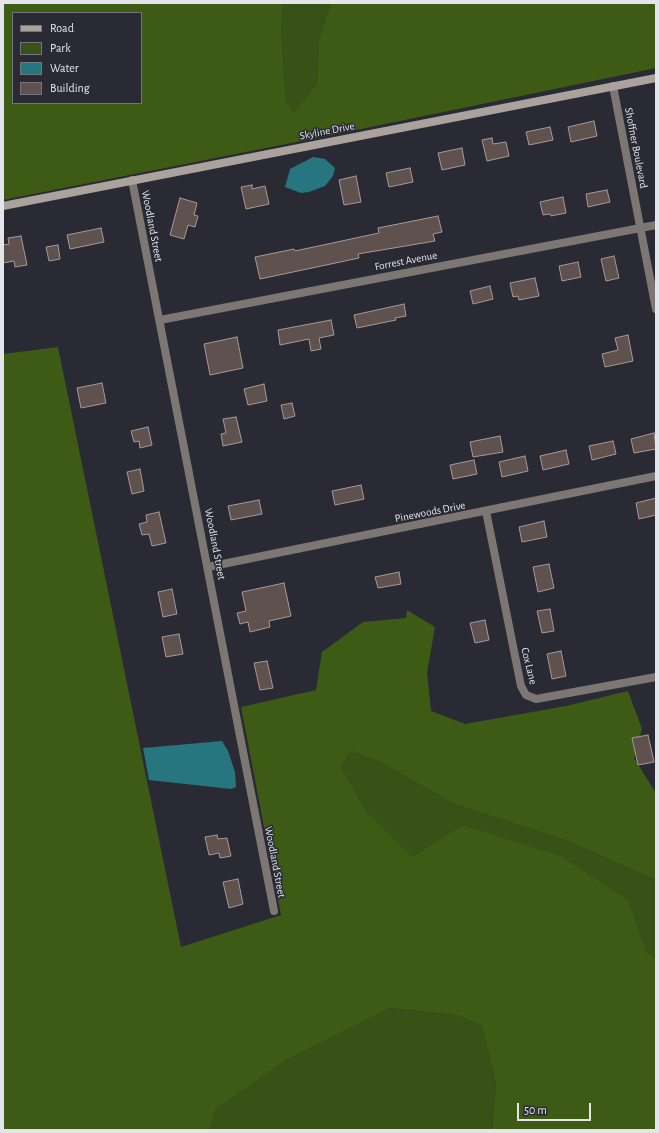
<!DOCTYPE html>
<html>
<head>
<meta charset="utf-8">
<style>
	body { margin:0 }
	#map { position:relative; width:659px; height:1133px; overflow:hidden; background:#2a2a35; font-family:"Alegreya Sans",sans-serif }
	canvas { display:block }
	.frame { position:absolute; inset:0; border:4px solid #e4e4eb; pointer-events:none }
	.legend { position:absolute; left:12px; top:12px; width:130px; height:92px; box-sizing:border-box; background:#2a2a35; border:1px solid #74747e; margin:0; padding:5px 7px; list-style:none; font-size:12px; color:#e4e4eb }
	.legend li { display:flex; align-items:center; gap:8px; height:20px }
	.legend b { width:20px; border:1px solid #74747e }
	.scale { position:absolute; left:517px; top:1103px; width:74px; height:18px; box-sizing:border-box; border:2px solid #e4e4eb; border-top:0; padding-left:5px; font-size:12px; line-height:14px; white-space:nowrap; color:#e4e4eb; -webkit-text-stroke:3px #2a2a35; paint-order:stroke }
</style>
</head>
<body>
<div id="map">
<canvas width="659" height="1133"></canvas>
<div class="frame"></div>
<ul class="legend">
<li><b style="height:5px;background:#aba29d"></b>Road</li>
<li><b style="height:11px;background:#385116"></b>Park</li>
<li><b style="height:11px;background:#27757f"></b>Water</li>
<li><b style="height:11px;background:#5e514e"></b>Building</li>
</ul>
<div class="scale">50 m</div>
</div>
<script>
const g = document.querySelector('canvas').getContext('2d');
g.lineJoin = 'round';
function paint(path, color) {
  g.fillStyle = color;
  g.fill(path, 'evenodd');
}
function toPath(rows) {
  const path = new Path2D();
  for (const r of rows) {
    path.moveTo(r[0], r[1]);
    for (let i = 2; i < r.length; i += 2) path.lineTo(r[i], r[i + 1]);
  }
  return path;
}
function trace(path, color, width, dash) {
  g.strokeStyle = color;
  g.lineWidth = width;
  g.lineCap = dash ? 'butt' : 'round';
  g.setLineDash(dash || []);
  g.stroke(path);
}
function drawText(font, color, halo, rows, align = 'center') {
  g.font = font + ' "Alegreya Sans",sans-serif';
  g.lineWidth = 3;
  g.setLineDash([]);
  g.textBaseline = 'middle';
  g.strokeStyle = halo;
  g.fillStyle = color;
  for (const [text, x, y, turn = 0] of rows) {
    g.save();
    g.translate(x, y);
    g.rotate((+turn || 0) * Math.PI / 180);
    g.textAlign = isNaN(turn) ? turn : align;
    if (halo) g.strokeText(text, 0, 0);
    g.fillText(text, 0, 0);
    g.restore();
  }
}
const green = toPath([
	[283,3,331,3,319,38,317,84,294,112,286,101,281,30],
	[351,751,380,762,454,804,565,840,656,880,656,958,647,953,629,901,462,825,412,857,366,811,341,767],
	[388,1008,457,1015,482,1026,496,1084,492,1130,209,1130,214,1109,285,1061]
]);
const forest = toPath([
	[3,3,283,3,281,30,286,101,294,112,317,84,319,38,331,3,656,3,656,68,337,134,3,200],
	[13,13,141,13,141,103,13,103],
	[58,347,181,947,281,915,241,707,316,690,322,652,363,622,406,618,407,610,435,627,427,673,431,711,465,724,566,706,628,691,642,729,634,758,656,793,656,880,565,840,454,804,380,762,351,751,341,767,366,811,412,857,462,825,560,856,629,901,647,953,656,958,656,1130,492,1130,496,1084,482,1026,457,1015,389,1008,285,1061,215,1109,209,1130,3,1130,3,354]
]);
const water = toPath([
	[313,157,325,159,335,168,333,176,325,186,309,192,301,193,285,187,290,169],
	[222,741,228,751,235,772,236,787,231,789,149,780,143,748]
]);
const building = toPath([
	[594,121,597,136,571,142,568,127,594,121],
	[550,127,553,140,529,145,526,132,550,127],
	[492,138,493,144,506,142,509,156,487,161,482,140,492,138],
	[462,148,465,165,442,170,438,153,462,148],
	[410,168,413,182,389,187,386,173,410,168],
	[356,176,361,202,344,205,339,180,356,176],
	[252,185,252,189,265,186,269,204,246,209,241,187,252,185],
	[607,190,610,202,588,207,586,194,607,190],
	[563,197,566,213,551,216,550,214,543,215,540,202,563,197],
	[180,198,197,203,194,215,198,216,195,227,188,225,184,239,170,235,180,198],
	[438,216,442,232,433,234,435,241,358,254,359,258,260,279,255,257,294,249,295,251,379,233,378,228,438,216],
	[101,228,104,242,70,249,67,235,101,228],
	[21,236,27,265,15,267,14,261,3,263,3,245,9,244,8,238,21,236],
	[58,245,60,259,49,261,46,247,58,245],
	[614,256,619,278,606,281,601,259,614,256],
	[578,262,581,277,562,281,559,266,578,262],
	[535,278,539,296,519,300,518,296,513,297,510,283,535,278],
	[490,286,493,299,473,304,470,291,490,286],
	[404,304,406,316,395,318,396,320,357,328,354,315,404,304],
	[331,320,334,335,319,338,321,349,311,351,309,339,280,345,278,330,331,320],
	[628,335,633,361,605,367,602,354,618,350,615,338,628,335],
	[237,337,243,368,210,375,204,344,237,337],
	[102,383,106,403,81,408,77,388,102,383],
	[264,384,267,401,248,405,244,389,264,384],
	[292,403,295,416,284,419,281,405,292,403],
	[236,417,242,442,223,446,221,434,226,433,223,419,236,417],
	[148,427,152,445,140,448,139,441,134,442,131,431,148,427],
	[654,433,656,449,634,453,631,439,654,433],
	[500,436,503,452,473,457,470,442,500,436],
	[613,441,616,454,592,460,589,446,613,441],
	[566,450,569,464,543,470,540,456,566,450],
	[525,456,528,471,502,477,499,462,525,456],
	[474,460,477,474,453,479,450,465,474,460],
	[140,469,144,491,132,494,127,472,140,469],
	[361,485,364,499,335,505,332,491,361,485],
	[656,498,656,515,639,519,636,503,656,498],
	[259,500,262,514,231,520,228,506,259,500],
	[159,512,166,543,152,546,149,534,142,535,139,524,147,522,146,515,159,512],
	[544,521,547,537,522,542,519,527,544,521],
	[549,564,554,588,538,592,533,567,549,564],
	[399,572,401,584,378,588,375,577,399,572],
	[284,583,291,616,269,621,270,627,250,632,248,622,240,624,237,613,246,611,242,592,284,583],
	[172,589,177,614,163,617,158,592,172,589],
	[550,609,554,631,542,633,537,611,550,609],
	[485,620,489,640,475,643,470,623,485,620],
	[179,634,183,654,166,657,162,637,179,634],
	[561,651,566,676,552,679,547,654,561,651],
	[267,661,273,688,260,690,254,663,267,661],
	[648,735,654,762,638,765,632,738,648,735],
	[217,835,218,839,227,838,231,856,220,858,219,853,209,855,205,837,217,835],
	[238,879,243,904,229,908,223,882,238,879]
]);
const street = toPath([
	[613,86,656,309],
	[132,180,274,911],
	[160,320,656,225],
	[486,511,521,686,526,695,536,699,656,677],
	[208,567,656,476]
]);
const secondary = toPath([
	[3,206,656,78]
]);
const streetNames = [
	["Skyline Drive",327,131,-11],
	["Shoffner Boulevard",636,148,79],
	["Woodland Street",152,226,79],
	["Forrest Avenue",406,261,-11],
	["Pinewoods Drive",430,512,-11],
	["Woodland Street",215,544,79],
	["Cox Lane",529,666,76],
	["Woodland Street",275,862,79]
];
paint(green, '#385116');
paint(forest, '#3e5b16');
paint(water, '#27757f');
paint(building, '#5e514e');
trace(building, '#a89995', 1);
trace(street, '#7d7774', 8);
trace(secondary, '#aba29d', 8);
drawText('11px', '#e4e4eb', '#2a2a35', streetNames);
</script>
</body>
</html>
